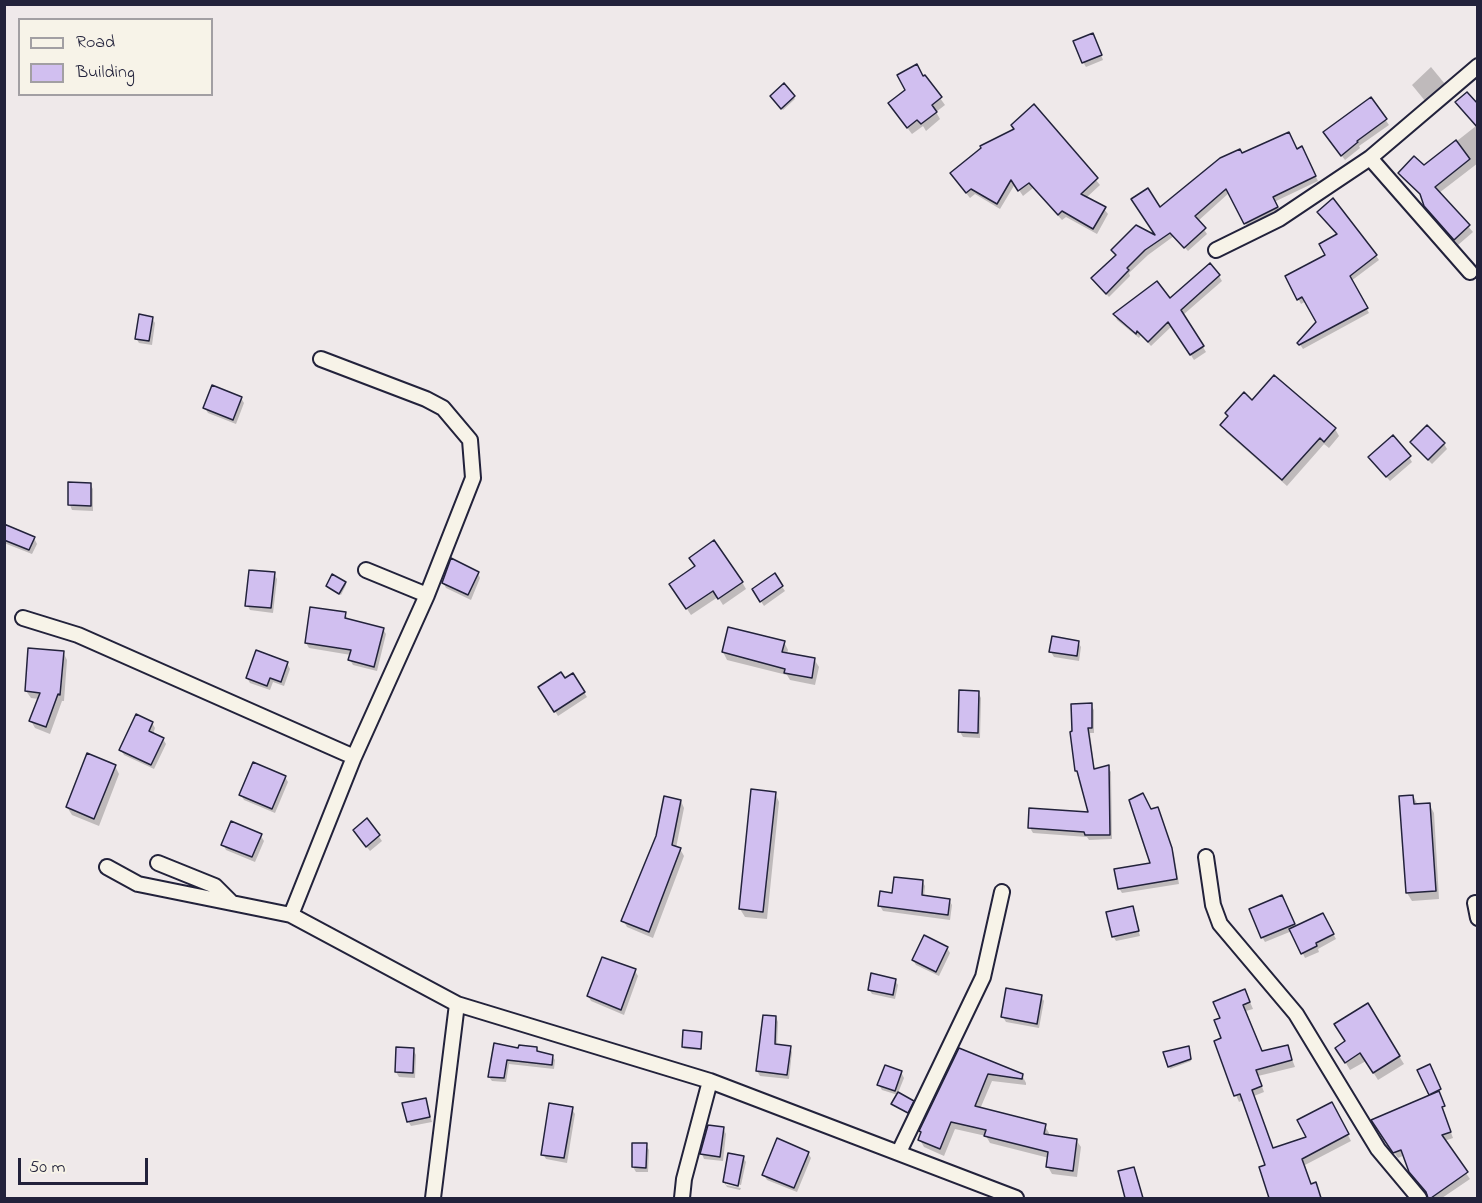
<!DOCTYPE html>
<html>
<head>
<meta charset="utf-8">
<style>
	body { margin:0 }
	#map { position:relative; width:1482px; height:1203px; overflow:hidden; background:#efe9ea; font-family:"Indie Flower",sans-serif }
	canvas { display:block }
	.frame { position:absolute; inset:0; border:6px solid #22223b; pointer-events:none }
	.legend { position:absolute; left:18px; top:18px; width:195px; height:78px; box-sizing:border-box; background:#f7f3e8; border:2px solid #a29fa3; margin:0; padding:8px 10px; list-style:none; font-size:18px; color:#22223b }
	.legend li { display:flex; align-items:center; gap:12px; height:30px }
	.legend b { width:30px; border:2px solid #a29fa3 }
	.scale { position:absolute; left:18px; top:1158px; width:130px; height:27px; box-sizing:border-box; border:3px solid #22223b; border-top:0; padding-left:8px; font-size:18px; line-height:21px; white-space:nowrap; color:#22223b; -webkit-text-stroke:4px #f7f3e8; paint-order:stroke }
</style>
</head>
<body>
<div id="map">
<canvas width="1482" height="1203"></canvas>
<div class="frame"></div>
<ul class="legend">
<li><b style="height:8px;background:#f7f3e8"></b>Road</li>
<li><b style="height:16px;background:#d1bff0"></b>Building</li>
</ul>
<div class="scale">50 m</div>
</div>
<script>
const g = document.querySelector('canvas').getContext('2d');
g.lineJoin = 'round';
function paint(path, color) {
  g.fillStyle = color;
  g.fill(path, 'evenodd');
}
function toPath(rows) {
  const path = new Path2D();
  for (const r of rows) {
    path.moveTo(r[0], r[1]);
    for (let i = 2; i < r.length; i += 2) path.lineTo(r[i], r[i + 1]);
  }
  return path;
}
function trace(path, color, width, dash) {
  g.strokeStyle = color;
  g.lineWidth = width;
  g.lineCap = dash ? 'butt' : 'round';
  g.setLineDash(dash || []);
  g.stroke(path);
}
const shadow = toPath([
	[1095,40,1103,60,1086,67,1083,62],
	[1431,67,1445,84,1426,102,1412,85],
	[925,77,945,105,936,112,940,119,926,131,923,126,912,134,894,111],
	[784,85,795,99,783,110,773,99],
	[1371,99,1389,125,1359,146,1360,148,1345,160,1328,138],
	[1457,102,1478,106,1478,163,1439,193,1473,232,1458,245,1430,213,1422,197,1403,179,1400,173,1424,167,1476,126],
	[1034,106,1100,185,1086,198,1104,209,1108,214,1097,234,1066,217,1062,220,1033,188,1023,196,1015,184,1000,209,975,194,970,198,955,179,1015,130],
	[1296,151,1304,153,1318,181,1274,202,1280,212,1248,228,1230,192,1198,221,1207,234,1188,251,1174,236,1148,255,1129,273,1130,276,1109,297,1096,283,1093,279,1116,256,1112,250,1159,239,1160,210,1242,155],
	[1335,204,1345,213,1379,260,1351,281,1369,313,1303,349,1299,343,1318,322,1306,301,1301,304,1287,276,1327,256,1338,236,1319,213],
	[1219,276,1222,281,1183,315,1206,352,1194,360,1172,326,1151,346,1141,335,1139,338,1117,320,1115,315,1170,300],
	[152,318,155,323,152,345,139,343,136,338],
	[241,398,244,403,236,424,208,413,205,408],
	[1252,402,1335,429,1339,436,1329,448,1324,444,1287,486,1226,432,1222,425],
	[1444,444,1447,449,1432,464,1415,447],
	[1409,457,1412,462,1390,481,1373,462],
	[90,484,93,489,93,511,72,510,70,505],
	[4,526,34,538,37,544,32,554,4,543],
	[478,573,480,578,471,600,446,588,443,582],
	[274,574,277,579,273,613,250,610,247,605],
	[774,575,785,591,764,606,756,594],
	[742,582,746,589,723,605,718,597,691,615,675,591],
	[345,583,346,585,341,595,327,586],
	[345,614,348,619,383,629,386,634,377,671,353,665,350,660,351,655,309,648,306,643],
	[784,642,788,650,787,654,814,659,819,667,815,685,790,680,787,675,727,660,723,652],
	[1078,642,1081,647,1079,661,1054,657,1051,652],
	[63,652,67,660,64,701,62,701,50,734,35,728,31,721,39,699,31,698,26,691],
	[287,663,290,669,284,686,273,682,270,690,250,683,247,678],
	[573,675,587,697,558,716,540,687,565,681],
	[961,692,978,692,981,698,980,738,963,737,960,732],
	[1091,705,1094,710,1094,733,1090,733,1095,771,1108,767,1111,772,1112,839,1089,840,1087,837,1033,833,1030,828,1090,814,1080,775],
	[152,723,155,728,153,734,163,739,166,744,154,769,124,755,121,750],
	[115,766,119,774,99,826,72,815,67,807],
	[285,777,288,782,275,813,244,800,241,795],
	[775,793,779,802,767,919,745,917,740,909],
	[1413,796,1418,805,1429,804,1434,813,1439,899,1412,901,1407,893],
	[681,801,684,808,676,848,680,849,684,856,653,938,627,927,623,920],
	[1151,811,1160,813,1174,854,1179,884,1122,893,1119,888,1152,864],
	[367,820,382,841,370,851,357,835],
	[261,836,264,841,255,862,226,850,223,844],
	[922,881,925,886,924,897,949,900,952,905,950,920,883,911,880,906,894,895],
	[1285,902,1296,928,1323,915,1336,939,1318,949,1319,952,1305,958,1292,931,1265,942,1262,937],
	[1132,908,1140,936,1116,941,1113,936],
	[947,948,950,953,939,976,916,965,913,960],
	[635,971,638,976,624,1015,591,1001,588,996],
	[895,980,898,985,895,999,872,994,869,989],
	[1041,996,1044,1001,1039,1028,1006,1022,1003,1017],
	[1248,997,1253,1009,1246,1011,1263,1053,1287,1046,1295,1067,1258,1076,1264,1092,1254,1096,1273,1149,1308,1138,1335,1110,1351,1141,1305,1165,1311,1185,1315,1184,1322,1198,1266,1198,1270,1197,1267,1166,1243,1100,1239,1102,1236,1095,1216,1042,1223,1039,1216,1021],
	[1367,1005,1404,1064,1378,1080,1366,1061,1350,1070,1337,1048,1347,1042],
	[776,1017,778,1022,777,1046,790,1047,792,1052,789,1079,760,1076,757,1071],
	[702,1034,701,1050,684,1049,683,1047],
	[495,1045,520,1050,536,1049,539,1053,552,1056,555,1060,554,1069,509,1064,506,1082,492,1081,489,1077],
	[397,1049,413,1049,416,1055,415,1078,399,1077,396,1072],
	[1189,1049,1191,1061,1170,1069,1165,1053],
	[960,1050,1022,1075,1026,1083,1026,1085,992,1081,980,1109,1045,1126,1049,1133,1049,1136,1076,1140,1081,1147,1077,1177,1052,1174,1048,1167,1049,1158,990,1143,986,1136,955,1129,944,1156,924,1147,920,1140],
	[901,1072,904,1078,898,1093,914,1104,909,1114,894,1106,898,1095,882,1090,879,1085],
	[425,1100,432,1122,411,1126,408,1121],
	[1439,1100,1453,1138,1444,1141,1470,1179,1442,1198,1430,1198,1410,1172,1405,1155,1398,1158,1376,1126],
	[572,1109,575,1114,567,1163,546,1159,543,1154],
	[723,1128,726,1134,723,1161,704,1159,702,1154],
	[646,1145,649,1150,648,1172,636,1172,633,1167],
	[808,1153,811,1158,797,1192,767,1180,764,1175],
	[743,1157,746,1162,741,1185,726,1182,726,1185,741,1188,740,1190,727,1187,724,1182]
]);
const building = toPath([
	[1093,33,1102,55,1082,63,1073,41,1093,33],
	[917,64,923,76,925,75,942,97,932,105,937,112,921,124,917,120,907,128,888,103,905,90,897,75,917,64],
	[784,83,795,96,781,109,770,96,784,83],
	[1467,92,1478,104,1478,128,1455,102,1467,92],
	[1371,97,1387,119,1357,141,1358,142,1341,156,1323,132,1371,97],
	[1034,104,1098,178,1081,194,1106,207,1093,229,1062,211,1058,215,1029,183,1018,191,1011,180,997,204,971,189,966,193,950,173,981,148,980,146,1014,129,1011,125,1034,104],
	[1289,132,1297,149,1302,146,1316,176,1273,197,1278,207,1244,224,1226,189,1195,216,1206,228,1184,248,1170,233,1145,250,1127,268,1129,270,1106,294,1091,278,1116,255,1111,250,1136,225,1155,235,1131,199,1148,188,1160,207,1220,158,1240,149,1242,153,1289,132],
	[1456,140,1470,159,1435,187,1470,225,1454,240,1424,206,1420,194,1398,173,1414,156,1424,165,1456,140],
	[1333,198,1377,255,1350,276,1368,308,1299,345,1297,343,1316,322,1302,297,1297,300,1285,276,1325,255,1319,244,1337,234,1317,212,1333,198],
	[1210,263,1220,275,1181,310,1204,346,1190,355,1168,322,1148,342,1137,331,1136,334,1113,314,1157,281,1170,298,1210,263],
	[139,314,153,317,149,341,135,339,139,314],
	[1274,375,1336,428,1324,442,1320,438,1282,480,1220,425,1228,416,1225,413,1244,392,1252,400,1274,375],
	[212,385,242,397,233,420,203,408,212,385],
	[1427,425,1445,443,1428,460,1410,442,1427,425],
	[1393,435,1411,456,1386,477,1368,457,1393,435],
	[68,482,91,483,91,506,68,505,68,482],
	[4,524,35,537,29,550,4,540,4,524],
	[714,540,743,582,718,599,713,591,686,609,669,584,695,566,689,558,714,540],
	[451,558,479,572,468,595,442,583,451,558],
	[249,570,275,572,271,608,245,606,249,570],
	[775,573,783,586,760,602,752,589,775,573],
	[332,574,346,582,339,594,326,586,332,574],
	[310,607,346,612,345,618,384,628,374,667,348,660,351,650,305,643,310,607],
	[728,627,785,641,782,652,815,658,812,678,784,673,785,669,722,652,728,627],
	[1052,636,1079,641,1077,656,1049,652,1052,636],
	[28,648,64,651,60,695,58,694,46,727,29,721,40,693,25,691,28,648],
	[256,650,288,662,281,682,270,678,267,686,246,678,256,650],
	[561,672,565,678,573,673,585,692,554,712,538,687,561,672],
	[959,690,979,691,978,733,958,732,959,690],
	[1092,703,1092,728,1088,728,1094,769,1109,765,1110,835,1085,835,1084,832,1028,828,1029,808,1088,812,1077,771,1075,771,1070,732,1072,731,1071,704,1092,703],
	[136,714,153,722,149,731,164,738,151,765,119,750,136,714],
	[87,753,116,765,94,819,66,807,87,753],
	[253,762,286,776,272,809,239,795,253,762],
	[751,789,776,792,763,912,739,909,751,789],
	[1143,793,1151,809,1158,807,1172,848,1177,879,1118,889,1114,869,1150,863,1129,800,1143,793],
	[1413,795,1414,804,1430,803,1436,891,1406,893,1399,796,1413,795],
	[664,796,681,800,672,845,681,848,649,932,621,921,656,836,664,796],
	[367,818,380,835,366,847,353,830,367,818],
	[231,821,262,834,252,857,221,845,231,821],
	[894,877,923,880,922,895,950,899,948,915,878,906,880,891,892,893,894,877],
	[1282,895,1295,924,1261,938,1249,909,1282,895],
	[1133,906,1139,931,1112,937,1106,912,1133,906],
	[1323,913,1334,934,1316,943,1317,946,1301,954,1289,929,1323,913],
	[924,935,948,947,936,972,912,960,924,935],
	[602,957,636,969,621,1010,587,996,602,957],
	[871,973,896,979,893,995,868,990,871,973],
	[1006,988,1042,995,1037,1024,1001,1017,1006,988],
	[1245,989,1250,1002,1243,1005,1262,1051,1288,1045,1292,1060,1256,1070,1262,1086,1252,1090,1273,1148,1306,1137,1297,1120,1332,1102,1349,1134,1302,1159,1311,1184,1316,1182,1321,1198,1269,1198,1259,1167,1265,1165,1240,1094,1234,1096,1214,1041,1221,1038,1214,1020,1220,1018,1213,1002,1245,989],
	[1368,1003,1400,1056,1373,1073,1360,1053,1345,1063,1335,1048,1345,1041,1334,1024,1368,1003],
	[763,1015,776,1016,775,1044,791,1046,787,1075,756,1071,763,1015],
	[683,1030,702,1032,701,1049,682,1047,683,1030],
	[494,1043,518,1048,519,1045,537,1047,537,1051,553,1055,552,1065,507,1060,504,1078,488,1077,494,1043],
	[1189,1046,1191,1059,1168,1067,1163,1052,1189,1046],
	[396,1047,414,1048,413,1073,395,1072,396,1047],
	[959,1048,1023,1074,1022,1079,988,1074,975,1106,1046,1124,1044,1134,1077,1139,1073,1171,1046,1167,1048,1152,984,1136,986,1130,951,1122,940,1149,918,1140,921,1132,919,1131,959,1048],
	[1430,1064,1441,1089,1429,1095,1417,1070,1430,1064],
	[885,1065,902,1071,895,1091,877,1085,885,1065],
	[1439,1091,1445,1106,1442,1107,1451,1132,1442,1135,1468,1172,1431,1198,1428,1198,1426,1192,1409,1172,1401,1150,1393,1153,1371,1120,1439,1091],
	[898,1092,914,1101,908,1113,891,1104,898,1092],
	[426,1098,430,1117,407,1122,402,1103,426,1098],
	[549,1103,573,1107,564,1158,541,1155,549,1103],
	[708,1125,724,1127,720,1157,700,1154,708,1125],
	[777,1138,809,1152,794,1188,762,1175,777,1138],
	[632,1143,647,1143,646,1168,632,1167,632,1143],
	[728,1153,744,1156,738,1186,723,1182,728,1153],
	[1134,1167,1143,1198,1125,1198,1118,1171,1134,1167]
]);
const street = toPath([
	[1370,158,1470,272],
	[1216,250,1279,219,1370,158,1478,66],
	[366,570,427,595],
	[23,618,78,635,354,757],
	[1206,857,1213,905,1220,924,1296,1014,1378,1149,1419,1198],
	[158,863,215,886,232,903],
	[107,867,138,884,291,915,457,1004,710,1081,1016,1198],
	[1475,903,1478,918],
	[291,915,354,757,427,595,473,478,470,440,443,408,426,399,321,359],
	[899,1152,983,977,1002,892],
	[433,1198,457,1004],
	[682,1198,684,1179,710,1081]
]);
paint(shadow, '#0003');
paint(building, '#d1bff0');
trace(building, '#22223b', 1.5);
trace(street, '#22223b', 18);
trace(street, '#f7f3e8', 14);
</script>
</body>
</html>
